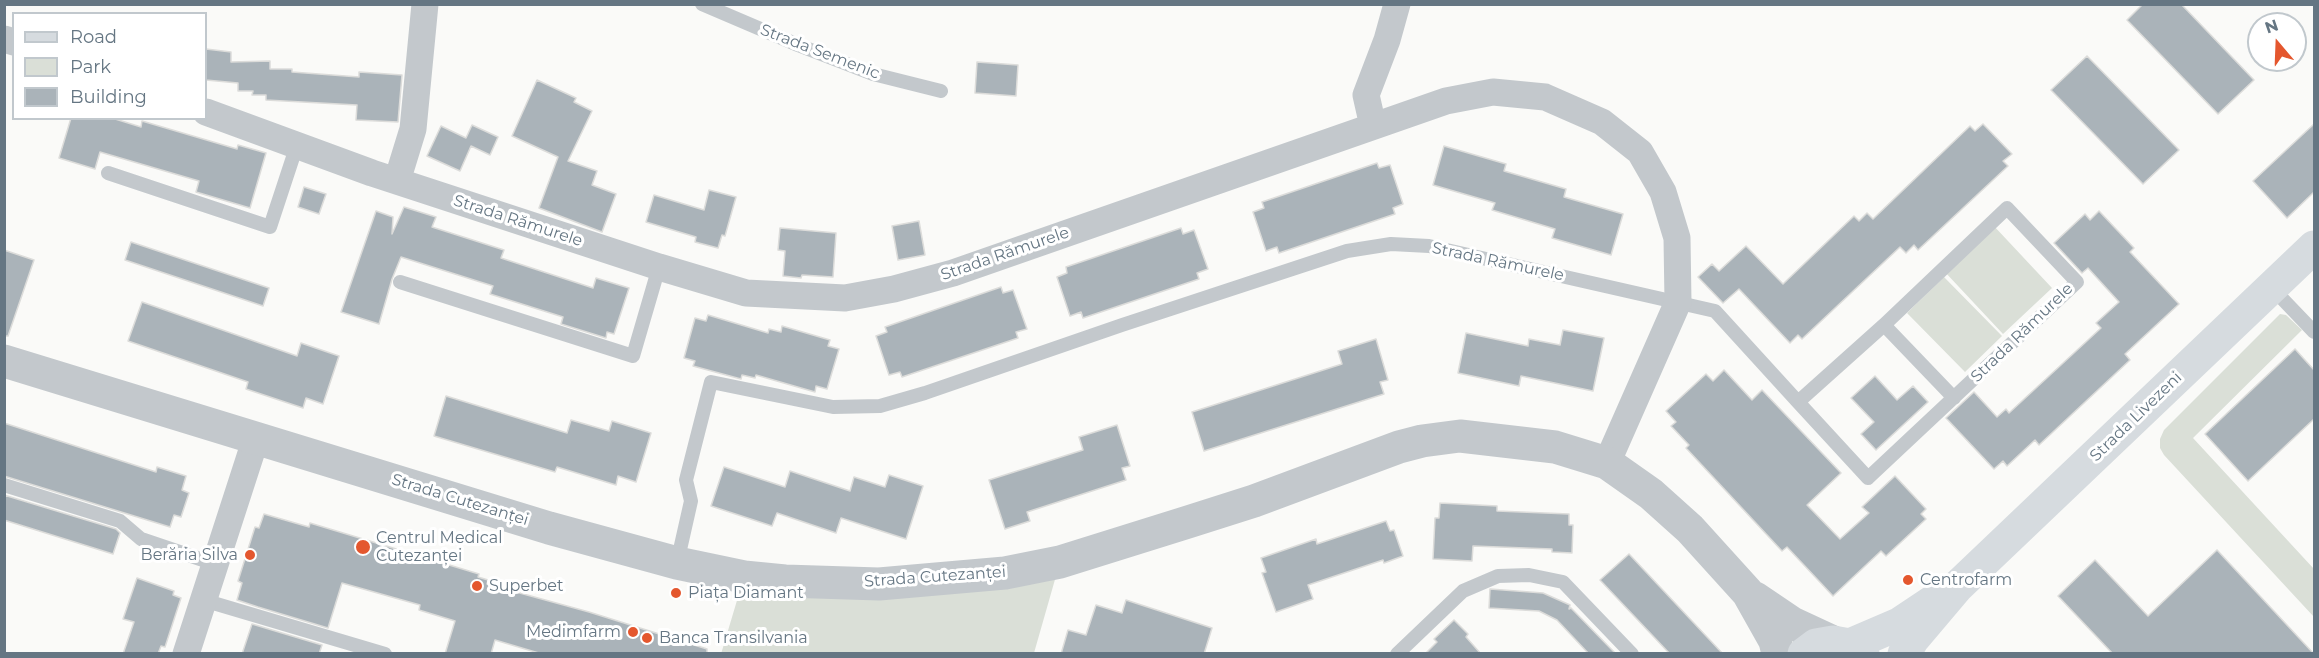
<!DOCTYPE html>
<html>
<head>
<meta charset="utf-8">
<style>
	body { margin:0 }
	#map { position:relative; width:2319px; height:658px; overflow:hidden; background:#fafaf8; font-family:Montserrat,sans-serif }
	canvas { display:block }
	.frame { position:absolute; inset:0; border:6px solid #657683; pointer-events:none }
	.legend { position:absolute; left:12px; top:12px; width:195px; height:108px; box-sizing:border-box; background:#fff; border:2px solid #c1c8cd; margin:0; padding:8px 10px; list-style:none; font-size:18px; color:#657683 }
	.legend li { display:flex; align-items:center; gap:12px; height:30px }
	.legend b { width:30px; border:2px solid #c1c8cd }
	.north { position:absolute; left:2247px; top:12px; width:60px; height:60px; box-sizing:border-box; background:#fff; border:2px solid #c1c8cd; border-radius:50%; rotate:341deg; font-size:16px; font-weight:700; line-height:24px; text-align:center; color:#657683 }
	.north::after { content:''; display:block; margin:auto; width:21px; height:27px; background:#e4572e; clip-path:polygon(50% 0,100% 100%,50% 72%,0 100%) }
</style>
</head>
<body>
<div id="map">
<canvas width="2319" height="658"></canvas>
<div class="frame"></div>
<ul class="legend">
<li><b style="height:8px;background:#d6dbdf"></b>Road</li>
<li><b style="height:16px;background:#dadfd7"></b>Park</li>
<li><b style="height:16px;background:#aab3b9"></b>Building</li>
</ul>
<div class="north">N</div>
</div>
<script>
const g = document.querySelector('canvas').getContext('2d');
g.lineJoin = 'round';
function paint(path, color) {
  g.fillStyle = color;
  g.fill(path, 'evenodd');
}
function toPath(rows) {
  const path = new Path2D();
  for (const r of rows) {
    path.moveTo(r[0], r[1]);
    for (let i = 2; i < r.length; i += 2) path.lineTo(r[i], r[i + 1]);
  }
  return path;
}
function trace(path, color, width, dash) {
  g.strokeStyle = color;
  g.lineWidth = width;
  g.lineCap = dash ? 'butt' : 'round';
  g.setLineDash(dash || []);
  g.stroke(path);
}
function drawText(font, color, halo, rows, align = 'center') {
  g.font = font + ' Montserrat,sans-serif';
  g.lineWidth = 6;
  g.setLineDash([]);
  g.textBaseline = 'middle';
  g.strokeStyle = halo;
  g.fillStyle = color;
  for (const [text, x, y, turn = 0] of rows) {
    g.save();
    g.translate(x, y);
    g.rotate((+turn || 0) * Math.PI / 180);
    g.textAlign = isNaN(turn) ? turn : align;
    if (halo) g.strokeText(text, 0, 0);
    g.fillText(text, 0, 0);
    g.restore();
  }
}
const green = toPath([
	[1993,225,2052,288,2003,334,1944,271],
	[1944,277,2002,336,1965,372,1907,313],
	[2280,314,2286,315,2302,330,2193,438,2314,569,2314,617,2164,455,2160,448,2160,439,2164,430],
	[1060,562,1034,653,721,654,744,577]
]);
const building = toPath([
	[2143,4,2181,4,2254,80,2218,114,2127,20,2143,4],
	[206,49,231,52,231,62,270,61,270,69,292,69,292,72,359,77,359,72,402,75,398,122,356,120,357,105,266,100,266,95,252,95,253,91,238,91,238,83,206,80,206,49],
	[2087,56,2179,150,2143,184,2051,90,2087,56],
	[977,62,1018,65,1016,96,975,93,977,62],
	[537,80,576,98,574,102,592,111,568,161,597,171,592,185,616,194,602,232,539,208,558,157,512,136,537,80],
	[71,118,112,118,141,127,142,121,237,149,238,145,266,153,250,208,196,192,199,181,100,152,95,169,59,158,71,118],
	[1983,124,2012,154,2003,161,2008,166,1918,250,1914,245,1906,253,1900,247,1802,339,1798,335,1790,343,1739,289,1723,303,1698,277,1712,264,1719,271,1746,246,1783,284,1854,216,1859,221,1867,213,1873,219,1970,126,1975,131,1983,124],
	[2314,124,2314,192,2287,218,2253,181,2314,124],
	[472,125,498,137,490,155,471,146,460,171,427,156,441,126,466,138,472,125],
	[1444,146,1506,164,1504,171,1566,189,1564,197,1623,214,1611,255,1552,238,1555,229,1492,210,1495,203,1433,185,1444,146],
	[1377,163,1379,168,1390,165,1403,204,1393,208,1395,214,1279,253,1277,247,1266,251,1253,212,1264,208,1262,202,1377,163],
	[304,187,326,194,319,214,298,207,304,187],
	[709,190,736,197,725,236,722,235,718,248,695,242,696,237,646,222,654,195,704,210,709,190],
	[404,207,436,217,432,227,504,250,501,258,593,288,596,278,629,288,614,334,607,332,606,338,561,324,563,317,490,294,493,286,401,257,392,279,379,324,341,312,376,211,393,217,392,234,404,207],
	[2099,211,2134,248,2130,252,2179,304,2125,354,2130,360,2039,445,2035,440,2007,466,2003,461,1994,469,1946,418,1974,392,1997,417,2006,409,2009,413,2101,328,2096,323,2119,302,2088,268,2082,273,2054,243,2085,214,2090,220,2099,211],
	[919,221,925,255,898,260,892,226,919,221],
	[780,228,836,233,833,277,802,275,801,278,783,276,785,251,778,250,780,228],
	[1181,228,1183,234,1194,230,1208,269,1197,273,1199,279,1083,318,1081,312,1070,316,1057,277,1067,273,1066,267,1181,228],
	[131,242,269,288,263,306,125,260,131,242],
	[4,250,34,260,8,336,4,336,4,250],
	[1001,287,1003,293,1013,290,1027,329,1016,332,1018,338,902,377,900,372,889,375,876,336,887,332,885,327,1001,287],
	[142,302,297,356,301,343,339,356,323,404,306,398,303,408,246,389,248,382,128,341,142,302],
	[708,315,768,333,769,329,781,332,782,326,830,340,828,346,839,349,827,389,816,386,815,392,756,375,755,378,742,375,741,379,693,366,695,361,684,358,695,318,706,321,708,315],
	[1563,330,1604,338,1593,391,1521,376,1519,386,1458,373,1466,333,1528,346,1529,339,1560,345,1563,330],
	[1376,339,1388,380,1380,382,1384,394,1204,451,1192,412,1342,364,1338,351,1376,339],
	[2295,349,2314,370,2314,419,2248,481,2205,434,2295,349],
	[1724,370,1752,400,1762,390,1841,473,1807,505,1840,539,1869,513,1862,507,1895,476,1926,509,1921,514,1926,519,1886,556,1881,551,1833,596,1787,547,1782,551,1686,448,1689,445,1671,426,1676,422,1666,411,1706,374,1713,381,1724,370],
	[1875,376,1897,400,1913,386,1928,402,1876,450,1861,434,1874,422,1851,398,1875,376],
	[446,396,567,433,571,420,609,431,612,421,651,433,636,482,618,476,616,485,557,467,555,472,434,436,446,396],
	[4,423,156,472,157,467,186,476,182,490,189,493,181,517,174,515,170,527,4,476,4,423],
	[1117,425,1130,466,1122,468,1126,480,1027,512,1030,521,1005,529,989,480,1083,450,1079,437,1117,425],
	[724,467,785,487,790,471,850,491,854,477,885,487,889,475,923,486,906,539,841,518,836,533,777,513,772,526,711,506,724,467],
	[4,495,116,529,120,533,113,554,4,520,4,495],
	[1440,503,1497,506,1497,511,1569,514,1569,525,1573,525,1572,553,1552,552,1552,549,1473,546,1472,561,1433,559,1435,518,1439,518,1440,503],
	[264,514,309,527,310,523,479,574,478,577,488,580,487,584,589,612,707,649,707,654,542,654,495,640,491,654,445,654,455,621,419,610,420,605,342,583,328,628,258,607,237,600,242,583,238,581,255,527,259,528,264,514],
	[1386,521,1390,531,1394,530,1403,556,1384,563,1383,560,1308,585,1313,599,1276,612,1262,573,1266,572,1261,558,1316,539,1317,544,1386,521],
	[2217,550,2314,654,2113,654,2058,596,2095,560,2148,616,2217,550],
	[1629,554,1723,654,1670,654,1600,580,1629,554],
	[137,578,174,591,173,595,181,598,165,647,161,646,158,654,123,654,134,622,123,619,137,578],
	[1490,589,1543,593,1570,605,1569,609,1571,608,1616,654,1589,654,1557,620,1539,611,1489,608,1490,589],
	[1126,600,1212,628,1204,654,1061,654,1068,630,1086,635,1096,605,1122,613,1126,600],
	[1454,620,1468,634,1466,637,1481,654,1425,654,1437,642,1434,639,1454,620],
	[252,624,322,645,319,654,242,654,252,624]
]);
const service = toPath([
	[702,4,798,45,873,74,941,91],
	[108,173,270,227,297,145],
	[400,282,633,356,659,267],
	[2272,288,2314,332],
	[1884,325,1954,398],
	[4,485,120,521,141,539,215,564],
	[677,563,691,501,686,480,711,382,833,407,880,406,925,393,1122,325,1347,251,1391,244,1429,246,1715,311,1798,402,1868,478,2077,282,2007,208,1884,325,1798,402],
	[203,600,385,654],
	[1397,654,1463,591,1498,576,1529,575,1563,582,1632,654]
]);
const minor = toPath([
	[4,39,14,42],
	[206,112,372,173,659,267,746,293,845,298,894,289,953,273,1446,101,1493,92,1545,97,1602,122,1640,152,1663,192,1677,238,1678,302,1607,463],
	[1373,126,1366,95,1387,40,1397,4],
	[397,181,413,129,425,4],
	[186,654,256,438]
]);
const tertiary = toPath([
	[4,361,549,528,677,563,744,577,785,581,879,584,1005,573,1060,562,1188,522,1254,501,1399,447,1422,441,1460,436,1555,447,1607,463,1651,494,1690,529,1748,593,1775,641,1778,654],
	[1755,598,1792,623,1833,642]
]);
const secondary = toPath([
	[1850,645,1899,624,1932,602],
	[1804,654,1816,645,1833,642,1850,645,1863,654],
	[1904,654,1913,639,1957,587,2314,247]
]);
const markers = [
	[363,547,8,"#e4572e"],
	[250,555,6,"#e4572e"],
	[1908,580,6,"#e4572e"],
	[477,586,6,"#e4572e"],
	[676,593,6,"#e4572e"],
	[633,632,6,"#e4572e"],
	[647,638,6,"#e4572e"]
];
const streetNames = [
	["Strada Semenic",820,52,21],
	["Strada Rămurele",518,221,18],
	["Strada Rămurele",1005,254,-19],
	["Strada Rămurele",1498,262,12],
	["Strada Rămurele",2022,333,-44],
	["Strada Livezeni",2136,417,-44],
	["Strada Cutezanței",460,500,17],
	["Strada Cutezanței",935,577,-4]
];
const poiNames = [
	["Centrul Medical",376,538],
	["Cutezanței",376,556],
	["Berăria Silva",238,555,"right"],
	["Centrofarm",1920,580],
	["Superbet",489,586],
	["Piața Diamant",688,593],
	["Medimfarm",621,632,"right"],
	["Banca Transilvania",659,638]
];
paint(green, '#dadfd7');
paint(building, '#aab3b9');
trace(building, '#dcdcda', 1.5);
trace(service, '#c3c8cc', 14);
trace(minor, '#c3c8cc', 27);
trace(tertiary, '#c3c8cc', 33);
trace(secondary, '#d6dbdf', 33);
for (const [x, y, r, color] of markers) {
  const dot = new Path2D();
  dot.arc(x, y, r, 0, 2 * Math.PI);
  g.fillStyle = color;
  g.fill(dot);
  trace(dot, '#fff', 2);
}
drawText('16px', '#657683', '#fff', streetNames);
drawText('16px', '#657683', '#fff', poiNames, 'left');
</script>
</body>
</html>
